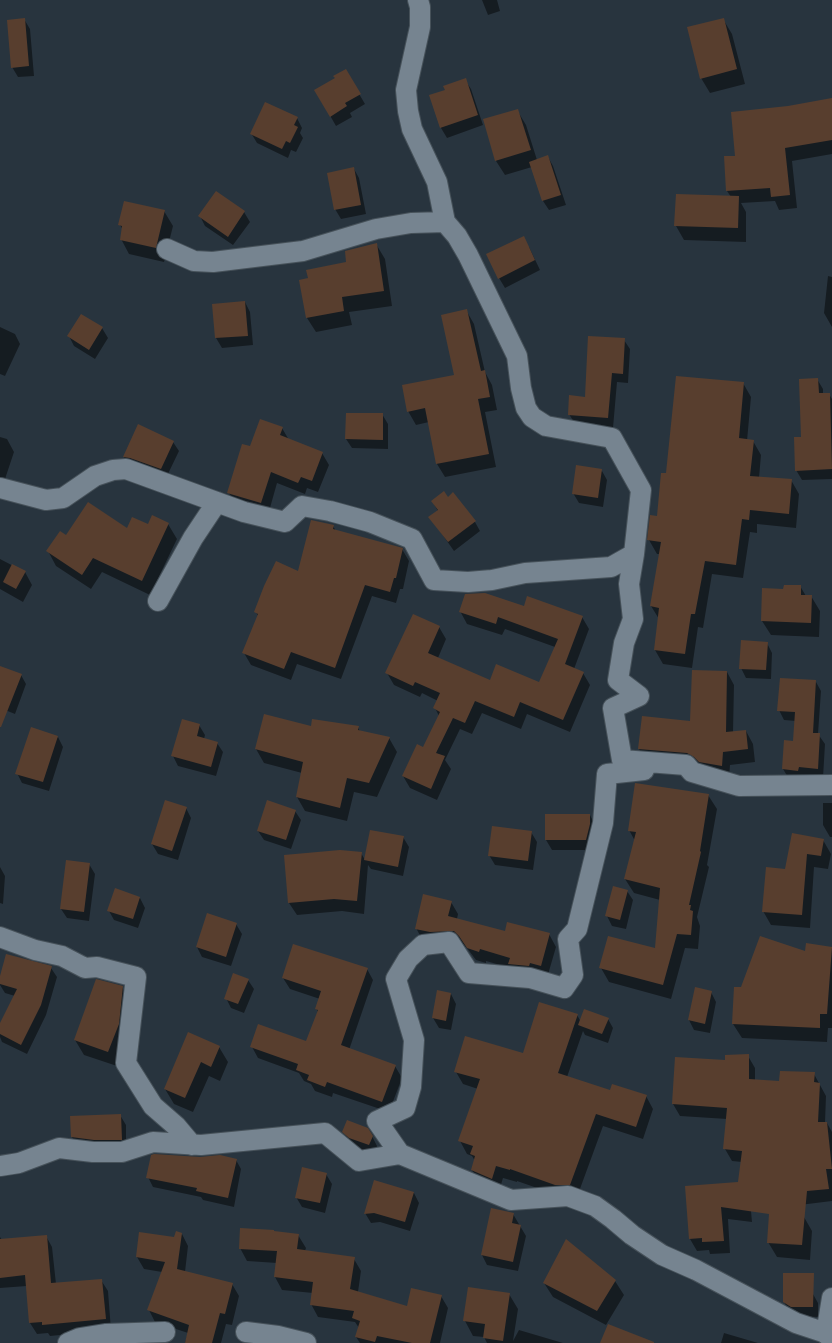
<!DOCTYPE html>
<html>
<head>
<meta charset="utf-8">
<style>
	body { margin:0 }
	canvas { display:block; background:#28343e }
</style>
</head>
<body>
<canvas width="832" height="1343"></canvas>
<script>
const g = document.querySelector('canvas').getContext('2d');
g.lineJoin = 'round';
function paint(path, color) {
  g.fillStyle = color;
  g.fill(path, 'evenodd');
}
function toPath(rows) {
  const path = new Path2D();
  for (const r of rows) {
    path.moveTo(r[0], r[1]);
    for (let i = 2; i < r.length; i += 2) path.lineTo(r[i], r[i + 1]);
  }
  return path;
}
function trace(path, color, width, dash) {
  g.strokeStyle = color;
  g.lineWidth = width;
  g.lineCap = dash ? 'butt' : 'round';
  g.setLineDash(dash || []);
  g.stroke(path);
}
const shadow = toPath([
	[482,0,497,0,500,11,488,15],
	[24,19,30,29,34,76,18,77,12,67],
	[723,19,732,34,745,84,710,93,701,78],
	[345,70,365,104,350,113,352,117,336,126,316,91,336,79],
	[465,80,471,89,483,125,447,138,441,128,430,96,446,91],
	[832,100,832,154,792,161,797,208,779,210,775,201,741,203,746,212,746,242,684,240,676,226,731,197,727,191,736,157,789,108],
	[517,110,526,125,537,160,548,157,553,166,566,205,549,210,543,201,532,167,505,175,496,161],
	[297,118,302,128,300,133,303,138,296,152,291,150,288,158,257,143,251,133],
	[354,169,359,178,366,214,341,219,335,209],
	[217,193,244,212,250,222,233,245,205,226,200,216],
	[164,211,173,226,164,262,129,254,121,239,123,230,120,225],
	[376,244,385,259,392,306,349,312,352,325,316,332,307,318,301,281,348,263],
	[529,247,540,270,505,288,499,278],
	[828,276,832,277,832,327,824,313],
	[245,302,250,312,253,345,222,348,216,338,213,305],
	[466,310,474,324,485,372,492,385,497,410,485,412,496,467,445,477,437,464,429,422,416,425,408,411,456,376],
	[81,316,102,328,108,338,95,359,74,346,69,336],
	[0,327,15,334,20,344,5,376,0,374],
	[624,340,630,349,628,383,617,382,613,428,575,424,569,414,586,398],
	[817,379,823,389,823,394,829,394,832,399,832,479,802,480,796,470],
	[743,383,751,397,747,441,753,441,761,455,759,478,791,480,799,494,796,528,757,524,757,533,750,532,743,578,712,574,703,628,698,627,692,668,663,664,655,650,659,619,651,606,660,554,657,554,649,540,658,517,667,475],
	[382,414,388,424,388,449,352,448,346,439],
	[139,426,173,442,179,451,166,478,130,467,124,457],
	[282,428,289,440,322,453,329,465,318,492,307,488,305,494,277,483,268,515,236,505,229,493,251,448],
	[0,437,7,439,14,452,5,479,0,477],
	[602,471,607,480,603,507,579,503,573,493],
	[432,501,475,522,480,531,454,551,430,517,438,511],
	[168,524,177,539,150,595,102,572,91,589,56,566,48,551,66,537],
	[333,526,336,531,402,549,409,561,403,589,400,589,396,603,372,596,341,679,297,664,291,680,251,665,244,653,258,616,256,612,299,573],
	[0,559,25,572,32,585,23,602,0,589],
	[800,586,806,596,811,596,820,611,819,637,771,635,762,621,785,590],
	[525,607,582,617,589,629,574,669,583,673,590,685,570,732,527,714,521,729,482,713,472,734,460,729,445,760,451,769,437,800,410,788,403,776,424,749,439,716,435,708,438,701,422,693,420,697,394,685,387,673,439,627,446,639,438,658,490,682,540,683,555,647,505,629,502,635,467,624,460,611],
	[767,643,772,653,771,679,746,678,741,668],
	[0,667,21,675,26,684,15,714,0,708],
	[727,672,734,685,733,733,746,731,753,744,755,762,730,765,729,778,646,762,639,749,691,723],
	[816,682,821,691,818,734,825,744,823,778,789,779,783,769,794,742,796,721,784,720,779,710],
	[199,725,205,735,204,739,217,743,223,752,216,776,178,766,173,756],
	[358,727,360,732,389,738,397,752,377,797,354,792,347,821,305,811,297,797,302,773,264,763,256,749,312,728],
	[58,737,63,747,49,791,22,783,17,773],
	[708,795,717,809,707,865,709,867,697,917,700,926,698,949,685,948,671,999,609,982,601,968,656,950,660,900,634,893,625,879,635,841,629,830],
	[823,803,832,803,832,837,830,837,823,825],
	[186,808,191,818,178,860,158,854,152,844],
	[295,811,301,820,291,849,264,840,258,831],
	[590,815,595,825,592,850,552,850,546,840],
	[371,831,403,837,409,847,403,876,371,869,368,865,364,914,342,911,297,915,289,903,361,853,365,860],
	[531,832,537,842,533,870,495,865,489,855],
	[823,840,831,854,828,869,814,867,810,928,771,925,763,911,786,870],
	[89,864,95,874,89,921,67,918,61,909],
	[0,867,5,876,3,904,0,903],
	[627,891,633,900,626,929,612,926,607,916],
	[140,898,145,908,138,928,114,920,109,911],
	[451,902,458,914,457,919,506,933,549,934,556,947,547,978,486,961,486,963,476,960,467,948,462,943,438,944,423,941,416,928],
	[236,924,242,934,231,966,202,957,197,947],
	[807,945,832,948,832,1028,828,1028,827,1042,742,1038,733,1024,742,988,806,953],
	[51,968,57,977,46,1015,27,1054,2,1042,0,1037,0,1026,15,996,5,993,0,985,0,980],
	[367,969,373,980,349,1050,395,1066,402,1078,389,1112,333,1093,332,1097,315,1091,311,1084,304,1081,299,1073,258,1058,252,1047,307,1043,318,1012,316,1008,320,999,290,989,283,978],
	[248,980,254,989,244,1013,231,1008,226,998],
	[122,987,131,1002,126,1039,117,1066,84,1055,75,1040],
	[711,992,716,1002,710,1033,694,1030,689,1020],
	[451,994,456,1004,451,1030,439,1028,433,1018],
	[577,1015,581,1022,608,1019,613,1028,608,1043,585,1035,583,1031,567,1077,610,1092,646,1096,653,1109,643,1139,603,1126,577,1197,563,1197,517,1181,517,1182,503,1178,499,1191,480,1183,472,1170,475,1161,472,1156,467,1154,460,1141,478,1089,463,1084,456,1072,524,1055],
	[219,1047,228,1062,220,1081,209,1076,193,1112,174,1104,165,1089],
	[748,1056,755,1068,755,1080,781,1082,814,1074,826,1096,825,1123,827,1123,832,1132,832,1201,751,1211,752,1222,728,1219,730,1253,710,1254,709,1250,697,1251,690,1239,686,1187,739,1184,742,1162,732,1161,725,1149,727,1119,680,1116,673,1104,676,1058,727,1062],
	[120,1115,126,1125,126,1149,77,1147,72,1137],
	[344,1132,372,1136,377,1146,374,1154,356,1147,349,1142],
	[200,1158,236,1160,241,1169,234,1207,203,1200,201,1197,153,1187,148,1177],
	[326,1174,332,1184,325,1213,302,1207,296,1197],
	[375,1181,414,1193,419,1203,410,1231,380,1222,371,1223,365,1213],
	[513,1214,526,1236,518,1271,487,1265,482,1255],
	[804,1217,812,1231,810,1260,777,1257,768,1242],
	[140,1233,175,1238,182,1234,188,1246,185,1272,232,1284,239,1296,232,1325,226,1324,221,1343,185,1343,188,1333,155,1322,149,1310,162,1272,144,1269,137,1257],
	[298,1235,306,1248,305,1251,354,1259,361,1271,358,1292,408,1307,441,1296,448,1308,440,1343,360,1343,356,1337,359,1328,355,1322,318,1317,311,1304,313,1293,282,1290,275,1277,277,1263,247,1261,240,1248],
	[46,1236,52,1247,56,1284,101,1280,108,1291,111,1330,50,1336,48,1333,37,1334,30,1323,27,1286,0,1288,0,1237,2,1240],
	[615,1281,624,1295,606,1325,553,1297,544,1283],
	[509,1294,518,1309,513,1341,519,1330,563,1343,487,1343,484,1337,473,1336,465,1321],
	[813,1294,818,1303,818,1317,798,1316,790,1312,784,1302],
	[724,1333,758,1343,721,1343]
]);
const building = toPath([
	[25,18,29,66,11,68,7,20],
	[724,18,737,69,700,79,687,27],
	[346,69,361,94,345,103,347,106,330,117,314,90,335,78,333,76],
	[466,78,478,115,440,128,429,95,445,90,443,86],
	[832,98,832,140,785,148,790,195,771,197,770,188,726,191,724,156,735,156,731,112,788,106],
	[265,102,298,117,294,125,298,127,290,143,286,141,282,149,250,134],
	[518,109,531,150,495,161,483,119],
	[548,155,561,195,542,201,529,162],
	[354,167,361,205,334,210,327,173],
	[216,191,245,211,228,237,198,216],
	[676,194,739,196,738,228,674,226],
	[124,201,165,210,156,248,120,240,122,226,118,225],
	[524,236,535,260,498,279,486,254],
	[377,243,384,291,342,297,344,311,306,318,299,280,308,278,306,270,346,262,345,251],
	[245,301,248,336,215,338,212,304],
	[467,309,481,371,485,370,490,397,478,399,489,454,436,464,425,408,407,412,402,385,454,375,441,315],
	[81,314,103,327,89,350,67,336],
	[588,336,625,338,623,374,612,373,608,418,568,415,569,395,585,397],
	[676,376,744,382,739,438,754,440,750,476,792,479,789,514,750,510,749,520,742,519,736,565,705,561,695,614,691,614,685,654,654,650,659,608,650,606,661,542,647,540,650,515,657,516,661,473,666,473],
	[818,378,819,393,830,393,832,469,795,471,794,437,801,437,799,379],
	[346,413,383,413,383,440,345,439],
	[260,419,283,427,280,435,323,452,312,481,301,477,298,483,271,472,261,503,227,493,242,444,250,446],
	[138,424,174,441,161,469,130,458,123,457],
	[576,465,602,469,598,498,572,494],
	[444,491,448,497,453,492,476,521,448,542,428,517,438,510,431,501],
	[88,502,127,528,132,517,148,524,152,515,169,523,142,581,93,558,82,575,46,551,60,531,66,535],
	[311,520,334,525,333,529,403,548,396,578,394,578,390,592,365,585,335,668,291,652,284,669,242,653,258,614,254,612,264,586,276,561,298,571],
	[12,564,26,571,16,589,3,582],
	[784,585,801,585,801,595,812,595,811,623,761,621,762,588,783,589],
	[485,593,524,606,527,596,583,616,565,664,584,672,563,720,520,702,514,717,475,701,465,723,453,718,436,753,445,756,431,789,402,776,417,744,423,747,440,712,433,708,440,693,415,682,413,686,385,673,413,614,440,626,428,653,490,680,496,664,539,682,558,639,498,617,496,624,459,612,465,594],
	[741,640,768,642,766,670,739,669],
	[0,666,22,674,1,727,0,727],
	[692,670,727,671,726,732,746,730,748,749,723,752,722,766,699,762,694,757,687,753,638,749,642,716,690,721],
	[780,678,816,680,813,733,820,733,818,769,799,767,798,771,782,769,784,740,793,741,795,712,777,711],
	[264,714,311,726,312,719,359,726,358,730,390,737,369,783,347,778,340,808,296,797,303,762,255,749],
	[182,719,200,724,197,736,218,742,211,767,171,756],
	[31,727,58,736,43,782,15,774],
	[635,783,709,794,700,851,701,852,689,905,691,905,690,910,693,911,691,935,677,934,663,985,599,968,608,936,655,948,660,888,624,879,636,832,628,831],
	[165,800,187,807,172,851,151,844],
	[267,800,296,810,286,840,257,831],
	[545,814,590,814,590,824,586,840,545,840],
	[492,826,532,831,528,861,488,856],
	[370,830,404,836,398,867,364,860],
	[792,833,824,839,821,856,807,854,802,915,762,912,766,867,785,869],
	[340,850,362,852,357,901,334,899,288,903,284,855],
	[66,860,90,863,84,912,60,909],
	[613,886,628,890,620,920,605,916],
	[115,888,140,897,133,919,107,911],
	[423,894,452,901,448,916,505,931,507,922,550,933,541,966,530,963,529,966,508,964,510,958,480,949,479,952,467,948,459,936,454,931,430,932,415,929],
	[207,913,237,923,226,957,196,947],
	[760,936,805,951,806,943,832,947,827,1014,820,1014,820,1028,732,1024,734,987,741,987],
	[293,944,368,968,341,1045,396,1065,382,1102,327,1082,325,1087,307,1080,309,1075,296,1070,298,1064,250,1047,258,1024,306,1041,318,1010,315,1009,321,991,282,978],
	[6,954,52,966,41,1005,21,1045,0,1034,0,1023,17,989,0,984,0,976],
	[233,973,249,979,238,1004,224,999],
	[96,979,123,986,119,1024,108,1052,74,1040],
	[695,987,712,991,705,1024,688,1020],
	[437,990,451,993,446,1021,432,1018],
	[539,1002,578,1014,558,1073,610,1090,612,1084,647,1095,636,1127,596,1114,570,1185,555,1185,510,1169,510,1170,496,1166,492,1179,471,1170,475,1156,470,1154,473,1146,458,1141,480,1079,454,1072,465,1036,523,1053],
	[584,1009,609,1018,602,1034,578,1025],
	[188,1032,220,1046,211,1067,201,1062,185,1098,164,1089],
	[749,1054,749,1079,779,1081,780,1071,815,1072,814,1082,820,1083,818,1122,827,1122,832,1169,826,1169,829,1189,807,1191,802,1245,767,1243,769,1214,721,1207,724,1241,702,1242,702,1238,689,1239,685,1186,738,1182,742,1151,723,1149,727,1108,672,1104,675,1057,725,1060,725,1055],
	[121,1114,122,1140,94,1140,71,1137,70,1116],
	[347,1120,368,1128,373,1136,369,1145,349,1138,342,1132],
	[154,1154,200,1157,220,1155,237,1159,228,1198,196,1191,197,1188,146,1178,151,1155],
	[302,1167,327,1173,320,1203,295,1198],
	[374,1180,414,1192,405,1222,374,1213,364,1214],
	[491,1208,514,1213,512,1223,521,1225,513,1262,481,1255],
	[240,1228,274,1230,274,1231,299,1234,297,1249,355,1257,350,1289,407,1306,411,1288,442,1295,430,1343,412,1343,377,1336,375,1342,355,1337,360,1321,352,1318,354,1311,310,1305,313,1282,274,1277,277,1251,239,1249],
	[176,1231,182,1233,177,1269,233,1283,225,1314,220,1313,212,1343,185,1343,189,1325,147,1310,165,1262,136,1257,139,1232,174,1237],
	[47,1235,51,1283,102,1279,106,1319,42,1325,42,1322,29,1323,25,1275,0,1278,0,1239],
	[566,1239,616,1280,597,1311,543,1283],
	[783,1273,814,1273,813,1307,791,1307,783,1302],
	[468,1287,510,1293,503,1341,483,1338,485,1324,463,1321],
	[608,1324,654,1342,654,1343,600,1343]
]);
const street = toPath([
	[418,0,420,7,420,27,406,90,408,111,412,129,437,182,445,222],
	[167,249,194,261,213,262,303,251,376,229,411,223,445,222,457,236,468,255,517,356,521,388,526,408,532,417,546,426,612,438,641,490,634,554,629,584,633,619,624,643,618,680,639,696,613,708,622,760,686,765,692,772,739,786,832,785],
	[0,488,46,500,63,498,95,476,113,470,126,469,244,512,285,522,302,506,330,511,370,522,412,539,434,580,468,582,492,580,525,573,611,567,634,554],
	[158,601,193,538,217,502],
	[0,937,35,950,62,956,85,968,97,967,136,977,126,1063,153,1106,176,1126,192,1145],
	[400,1154,377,1121,405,1108,411,1087,414,1040,396,979,408,959,423,945,449,942,469,973,530,978,564,988,573,975,568,939,577,929,603,823,607,774,644,770],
	[0,1166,19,1163,59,1148,93,1152,122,1152,153,1142,201,1145,325,1133,359,1161,400,1154,511,1200,568,1196,595,1206,613,1219,632,1235,662,1255,696,1270,796,1323,832,1335],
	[246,1332,278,1336,306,1343],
	[826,1334,832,1298],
	[68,1343,80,1338,105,1334,165,1332]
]);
paint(shadow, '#0007');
paint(building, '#583e2e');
trace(street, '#465159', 22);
trace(street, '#768490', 20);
</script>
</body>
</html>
